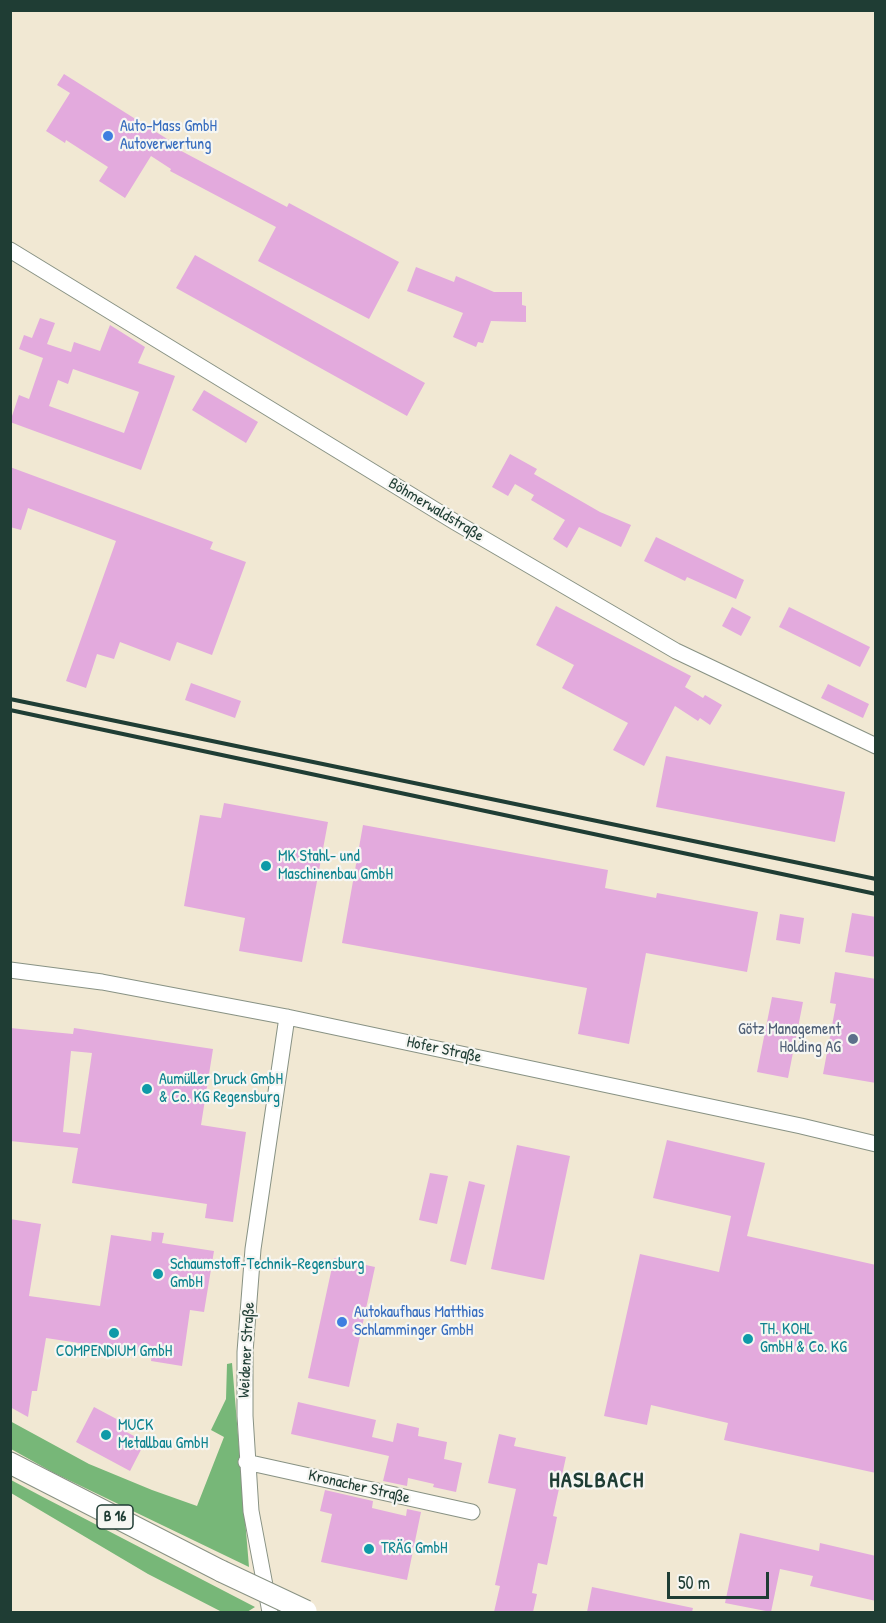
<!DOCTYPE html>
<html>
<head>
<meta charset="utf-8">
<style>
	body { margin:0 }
	#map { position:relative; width:886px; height:1623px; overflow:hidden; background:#f1e8d3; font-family:"Patrick Hand",sans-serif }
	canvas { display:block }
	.frame { position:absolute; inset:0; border:12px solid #1f3d34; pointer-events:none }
	.scale { position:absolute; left:667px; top:1572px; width:102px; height:27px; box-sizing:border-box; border:3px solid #1f3d34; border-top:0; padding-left:8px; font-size:18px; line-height:21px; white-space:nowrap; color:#1f3d34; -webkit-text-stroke:4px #f6f6f2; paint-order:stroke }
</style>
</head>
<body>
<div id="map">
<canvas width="886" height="1623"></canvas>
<div class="frame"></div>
<div class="scale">50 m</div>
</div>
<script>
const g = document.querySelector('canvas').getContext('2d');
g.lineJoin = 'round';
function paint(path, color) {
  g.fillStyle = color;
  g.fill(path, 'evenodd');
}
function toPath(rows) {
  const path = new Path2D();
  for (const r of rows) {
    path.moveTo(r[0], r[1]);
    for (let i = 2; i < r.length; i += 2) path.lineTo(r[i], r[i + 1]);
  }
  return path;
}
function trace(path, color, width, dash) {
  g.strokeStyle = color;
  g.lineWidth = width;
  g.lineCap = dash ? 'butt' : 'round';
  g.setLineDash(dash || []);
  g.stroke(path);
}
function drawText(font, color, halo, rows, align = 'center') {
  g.font = font + ' "Patrick Hand",sans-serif';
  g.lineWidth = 4.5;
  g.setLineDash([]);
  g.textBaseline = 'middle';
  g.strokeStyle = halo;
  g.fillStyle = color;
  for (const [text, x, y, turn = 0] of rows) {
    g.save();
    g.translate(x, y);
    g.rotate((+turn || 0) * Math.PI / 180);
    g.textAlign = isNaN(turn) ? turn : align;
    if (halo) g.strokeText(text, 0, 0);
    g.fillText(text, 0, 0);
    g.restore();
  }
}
const forest = toPath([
	[232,1363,249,1567,54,1473,11,1449,10,1421,89,1464,152,1490,197,1506,224,1437,211,1430,226,1399,227,1364],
	[11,1480,41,1496,255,1607,247,1612,222,1612,148,1574,11,1493]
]);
const building = toPath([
	[64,74,172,142,170,145,287,207,289,203,399,262,369,319,258,261,276,227,170,171,171,169,151,156,125,198,99,181,108,167,66,140,65,143,46,131,70,93,57,85],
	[195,255,425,383,407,416,176,288],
	[416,267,454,282,456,276,494,292,522,292,522,305,526,306,526,322,491,321,483,343,478,342,476,347,453,337,463,313,407,291],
	[40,318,55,323,47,344,71,352,74,342,100,351,110,325,145,347,138,363,175,376,141,470,10,422,19,395,29,399,43,358,19,349,24,335,32,338],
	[73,369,139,392,124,433,49,406,58,380,68,384],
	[204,390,258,422,246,443,192,410],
	[510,454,537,469,534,474,600,512,631,525,621,547,579,527,567,548,553,539,565,520,531,500,534,495,515,484,508,496,492,487],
	[10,467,213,542,210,549,246,562,212,655,177,642,170,661,120,642,114,659,97,654,86,688,66,681,116,541,28,508,21,530,10,527],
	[656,537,744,580,736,599,687,577,685,581,644,561],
	[556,606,691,676,685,687,703,698,705,695,722,705,710,725,700,718,698,721,675,706,644,766,613,750,628,723,562,688,574,665,536,645],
	[732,607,751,617,741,636,722,626],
	[789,607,870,647,860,667,779,627],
	[191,683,241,701,235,718,185,700],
	[828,684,869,704,863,718,821,698],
	[666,756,845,792,835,842,656,807],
	[224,803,328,822,302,962,239,951,245,918,184,906,200,815,221,818],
	[363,825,608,870,605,888,656,898,657,893,758,912,747,972,646,953,629,1044,578,1034,587,988,342,943],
	[852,913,876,917,876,957,845,952],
	[780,914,804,918,800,944,776,940],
	[835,972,876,979,876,1083,823,1074,836,1004,830,1003],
	[772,997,803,1002,788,1078,757,1072],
	[10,1028,73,1034,74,1028,213,1049,201,1125,246,1132,233,1222,205,1218,207,1204,72,1183,78,1148,10,1141],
	[71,1051,92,1053,80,1134,63,1132],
	[667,1140,765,1163,747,1236,876,1265,876,1473,724,1440,728,1423,651,1405,647,1425,604,1416,640,1254,719,1272,731,1216,653,1198],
	[517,1145,570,1156,544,1280,491,1269],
	[430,1173,448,1176,437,1224,419,1220],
	[469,1181,485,1185,466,1265,450,1261],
	[10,1219,41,1224,29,1296,100,1306,111,1235,151,1241,152,1232,164,1233,162,1243,214,1251,204,1312,190,1310,182,1366,151,1361,152,1354,46,1338,37,1391,32,1391,28,1417,10,1407],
	[334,1258,375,1267,349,1387,308,1378],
	[298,1402,376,1420,372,1437,393,1442,397,1423,419,1428,418,1436,447,1442,444,1459,462,1463,456,1492,433,1487,434,1484,408,1478,407,1486,383,1481,389,1456,291,1434],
	[94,1407,124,1423,121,1429,145,1442,130,1471,76,1442],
	[499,1434,516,1438,514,1446,566,1457,553,1516,557,1517,547,1565,538,1563,532,1593,537,1594,533,1612,494,1612,500,1586,495,1585,516,1489,488,1483],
	[325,1490,373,1501,372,1508,406,1516,407,1509,421,1512,407,1580,321,1562,332,1514,320,1511],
	[740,1533,819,1551,820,1543,876,1556,876,1601,810,1586,813,1576,780,1569,771,1612,725,1603],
	[592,1587,693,1608,692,1612,587,1612]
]);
const minor = toPath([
	[10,250,455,522,604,609,676,651,876,746],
	[10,970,102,982,287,1017,801,1126,876,1144],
	[246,1462,472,1512],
	[270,1612,251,1511,245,1416,245,1352,253,1249,287,1017]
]);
const highway = toPath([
	[10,1463,221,1571]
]);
const rail = toPath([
	[10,699,876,879],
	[10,710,876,894]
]);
const highwayBridge = toPath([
	[221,1571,306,1611]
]);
const markers = [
	[108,136,6,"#3f7fe0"],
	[266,866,6,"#0f9aa8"],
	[853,1039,6,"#5c6f8a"],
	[147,1089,6,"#0f9aa8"],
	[158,1274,6,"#0f9aa8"],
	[342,1322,6,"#3f7fe0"],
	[114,1333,6,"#0f9aa8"],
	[748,1339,6,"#0f9aa8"],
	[106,1435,6,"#0f9aa8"],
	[369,1549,6,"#0f9aa8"]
];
const shields = [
	[115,1517,36]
];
const shieldNames = [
	["B 16",115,1517]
];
const shopNames = [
	["Auto-Mass GmbH",120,127],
	["Autoverwertung",120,145],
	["Autokaufhaus Matthias",354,1313],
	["Schlamminger GmbH",354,1331]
];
const streetNames = [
	["Böhmerwaldstraße",436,510,31],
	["Hofer Straße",444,1050,12],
	["Weidener Straße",247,1350,-87],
	["Kronacher Straße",359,1487,13]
];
const cultureNames = [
	["MK Stahl- und",278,857],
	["Maschinenbau GmbH",278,875],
	["Aumüller Druck GmbH",159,1080],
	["& Co. KG Regensburg",159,1098],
	["Schaumstoff-Technik-Regensburg",170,1265],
	["GmbH",170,1283],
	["TH. KOHL",760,1330],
	["GmbH & Co. KG",760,1348],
	["COMPENDIUM GmbH",114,1352,"center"],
	["MUCK",118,1426],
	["Metallbau GmbH",118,1444],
	["TRÄG GmbH",381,1549]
];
const serviceNames = [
	["Götz Management",841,1030],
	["Holding AG",841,1048]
];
const districtNames = [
	["HASLBACH",597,1481]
];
paint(forest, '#77b778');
paint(building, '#e3aadd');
trace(minor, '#889284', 17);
trace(highway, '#889284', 23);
trace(minor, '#fff', 15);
trace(highway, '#fff', 21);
trace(rail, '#1f3d34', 4);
trace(highwayBridge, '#889284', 23, []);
trace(highwayBridge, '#fff', 21);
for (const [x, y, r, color] of markers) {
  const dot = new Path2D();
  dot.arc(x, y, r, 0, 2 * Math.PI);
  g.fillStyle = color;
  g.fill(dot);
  trace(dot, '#f6f6f2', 2);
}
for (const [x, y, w] of shields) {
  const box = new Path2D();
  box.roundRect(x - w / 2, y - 12, w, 24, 4.5);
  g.fillStyle = '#f6f6f2';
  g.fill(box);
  trace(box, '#1f3d34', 1.5);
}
drawText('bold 15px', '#1f3d34', null, shieldNames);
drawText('16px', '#366cbe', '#f6f6f2', shopNames, 'left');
drawText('16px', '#1f3d34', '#f6f6f2', streetNames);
drawText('16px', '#0d838f', '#f6f6f2', cultureNames, 'left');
drawText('16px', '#4e5e75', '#f6f6f2', serviceNames, 'right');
g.letterSpacing = '1.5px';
drawText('bold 22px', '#1f3d34', '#f6f6f2', districtNames);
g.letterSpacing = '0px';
</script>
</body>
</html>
